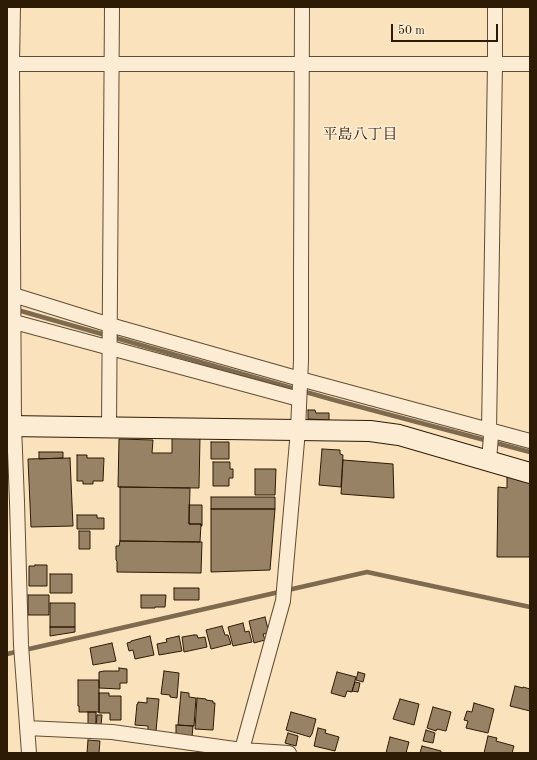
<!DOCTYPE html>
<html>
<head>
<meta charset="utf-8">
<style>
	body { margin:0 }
	#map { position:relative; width:537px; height:760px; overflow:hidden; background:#fae2bd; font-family:"Old Standard TT",serif }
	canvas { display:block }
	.frame { position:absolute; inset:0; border:8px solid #2d1b05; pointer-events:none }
	.scale { position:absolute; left:391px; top:24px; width:107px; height:18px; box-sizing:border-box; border:2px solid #2d1b05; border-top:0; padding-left:5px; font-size:12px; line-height:14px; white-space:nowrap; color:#2d1b05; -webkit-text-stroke:3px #fcecd4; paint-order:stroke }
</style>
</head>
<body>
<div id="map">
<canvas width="537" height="760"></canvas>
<div class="frame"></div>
<div class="scale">50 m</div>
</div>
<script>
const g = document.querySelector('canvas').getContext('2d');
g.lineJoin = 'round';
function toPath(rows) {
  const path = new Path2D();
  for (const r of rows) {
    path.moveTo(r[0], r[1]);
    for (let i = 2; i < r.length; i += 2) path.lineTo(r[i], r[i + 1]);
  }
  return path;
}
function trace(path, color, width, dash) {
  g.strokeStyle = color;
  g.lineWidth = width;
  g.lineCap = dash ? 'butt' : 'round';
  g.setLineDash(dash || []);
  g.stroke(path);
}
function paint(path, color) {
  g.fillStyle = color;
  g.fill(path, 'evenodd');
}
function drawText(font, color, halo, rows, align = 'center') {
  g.font = font + ' "Old Standard TT","Noto Serif JP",serif';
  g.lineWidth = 3.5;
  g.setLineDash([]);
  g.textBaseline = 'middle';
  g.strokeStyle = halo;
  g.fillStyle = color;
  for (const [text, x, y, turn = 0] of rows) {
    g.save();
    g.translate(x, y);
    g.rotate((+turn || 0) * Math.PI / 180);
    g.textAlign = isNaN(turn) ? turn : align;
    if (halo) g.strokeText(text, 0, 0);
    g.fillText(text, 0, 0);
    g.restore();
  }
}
const stream = toPath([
	[14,309,334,400,530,452],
	[7,654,367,572,530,607]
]);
const building = toPath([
	[308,410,315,410,316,413,329,413,329,420,308,419,308,410],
	[172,437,200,437,199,488,118,487,119,439,153,440,152,453,172,453,172,437],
	[211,442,229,442,229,459,211,459,211,442],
	[322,449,340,450,340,454,343,455,341,487,319,485,322,449],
	[39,452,63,452,63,458,39,459,39,452],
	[77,455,87,455,87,458,104,458,103,481,93,481,93,484,83,484,83,481,77,481,77,455],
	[70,458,73,526,31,527,28,459,70,458],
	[343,460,393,464,394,498,341,494,343,460],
	[213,462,230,462,230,469,233,469,233,478,229,478,229,486,213,486,213,462],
	[255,469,276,469,275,495,255,495,255,469],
	[507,477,530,479,530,557,497,557,498,487,507,488,507,477],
	[120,487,190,488,189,524,201,524,200,542,120,541,120,487],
	[211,497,275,497,275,509,211,509,211,497],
	[189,505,202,505,202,526,201,526,201,524,189,524,189,505],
	[211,509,275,509,270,570,211,572,211,509],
	[77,515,97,515,97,518,104,518,104,529,77,529,77,515],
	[79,531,90,531,90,549,79,549,79,531],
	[120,541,202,542,201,573,117,572,117,561,116,560,116,546,119,546,120,541],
	[35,565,47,565,47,586,29,586,29,566,35,566,35,565],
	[50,574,72,574,72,593,50,593,50,574],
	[174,588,199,588,199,600,174,600,174,588],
	[28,595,49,595,49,615,28,615,28,595],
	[141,595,166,595,165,607,155,607,155,608,141,608,141,595],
	[50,603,75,603,75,627,50,627,50,603],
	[265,617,269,633,263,634,265,640,254,643,249,621,265,617],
	[243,623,245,632,249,631,252,642,233,646,228,627,243,623],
	[222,626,225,635,228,635,231,644,211,649,206,630,222,626],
	[50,627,75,627,75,632,50,636,50,627],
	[194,635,197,635,198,638,205,637,207,647,184,652,182,637,194,635],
	[150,636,154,655,135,659,133,650,129,651,127,643,131,642,131,641,150,636],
	[179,636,182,651,159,655,157,644,167,642,166,639,179,636],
	[112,643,116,661,93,665,90,648,112,643],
	[119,668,127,669,127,683,120,683,120,689,99,688,99,672,104,671,119,671,119,668],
	[164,671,179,673,177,698,170,697,170,695,161,694,164,671],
	[337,672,356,677,352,692,347,691,345,697,331,693,337,672],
	[358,672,365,674,363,682,356,680,358,672],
	[78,680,99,680,99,712,79,712,79,706,78,706,78,680],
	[355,682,360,683,358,692,352,691,355,682],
	[515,686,523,688,523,687,530,689,530,711,510,706,515,686],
	[181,692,189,693,189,697,196,698,194,726,178,725,181,692],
	[99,693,109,693,109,696,121,696,121,720,110,720,110,713,99,713,99,693],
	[147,698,159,699,156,731,148,730,148,726,135,725,137,704,138,704,138,702,147,703,147,698],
	[197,698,206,699,206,700,213,701,213,703,215,703,213,730,195,729,197,698],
	[400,699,419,704,414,725,393,719,400,699],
	[474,703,494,709,488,733,466,728,468,721,464,720,467,711,472,712,474,703],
	[433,707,451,712,446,731,437,729,436,731,427,728,433,707],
	[88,712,96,712,96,724,88,724,88,712],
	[291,712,316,719,312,734,310,737,286,730,291,712],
	[97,715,102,715,101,725,96,725,97,715],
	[176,725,193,726,192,737,176,736,176,725],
	[318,728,326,730,325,733,339,737,335,751,314,746,318,728],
	[426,730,435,733,433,743,423,741,426,730],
	[288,733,298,736,296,746,285,743,288,733],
	[488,736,497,738,496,741,514,746,512,753,484,753,488,736],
	[390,737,409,742,406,753,386,753,390,737],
	[88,740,100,741,99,753,87,753,88,740],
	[422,746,441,751,441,753,420,753,422,746]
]);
const street = toPath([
	[13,7,12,64,14,426,17,502,21,645,29,753],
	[7,64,530,64],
	[7,293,110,325,300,379,530,441],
	[7,320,299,399],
	[109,428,112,7],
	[489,460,491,436,489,430,495,64,495,7],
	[27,728,112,732,242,750,289,753],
	[241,753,283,601,298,430,301,360,301,278,302,7]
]);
const secondary = toPath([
	[7,426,370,431,399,435,530,473]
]);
const neighbourhoodNames = [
	["平島八丁目",360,135]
];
trace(stream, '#7e6a4e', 4.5);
paint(building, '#988265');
trace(building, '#2d1b05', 1);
trace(street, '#604d33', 16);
trace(secondary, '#2d1b05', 22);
trace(street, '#fcecd4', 14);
trace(secondary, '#fcecd4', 20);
drawText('15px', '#2d1b05', '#fcecd4', neighbourhoodNames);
</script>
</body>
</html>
